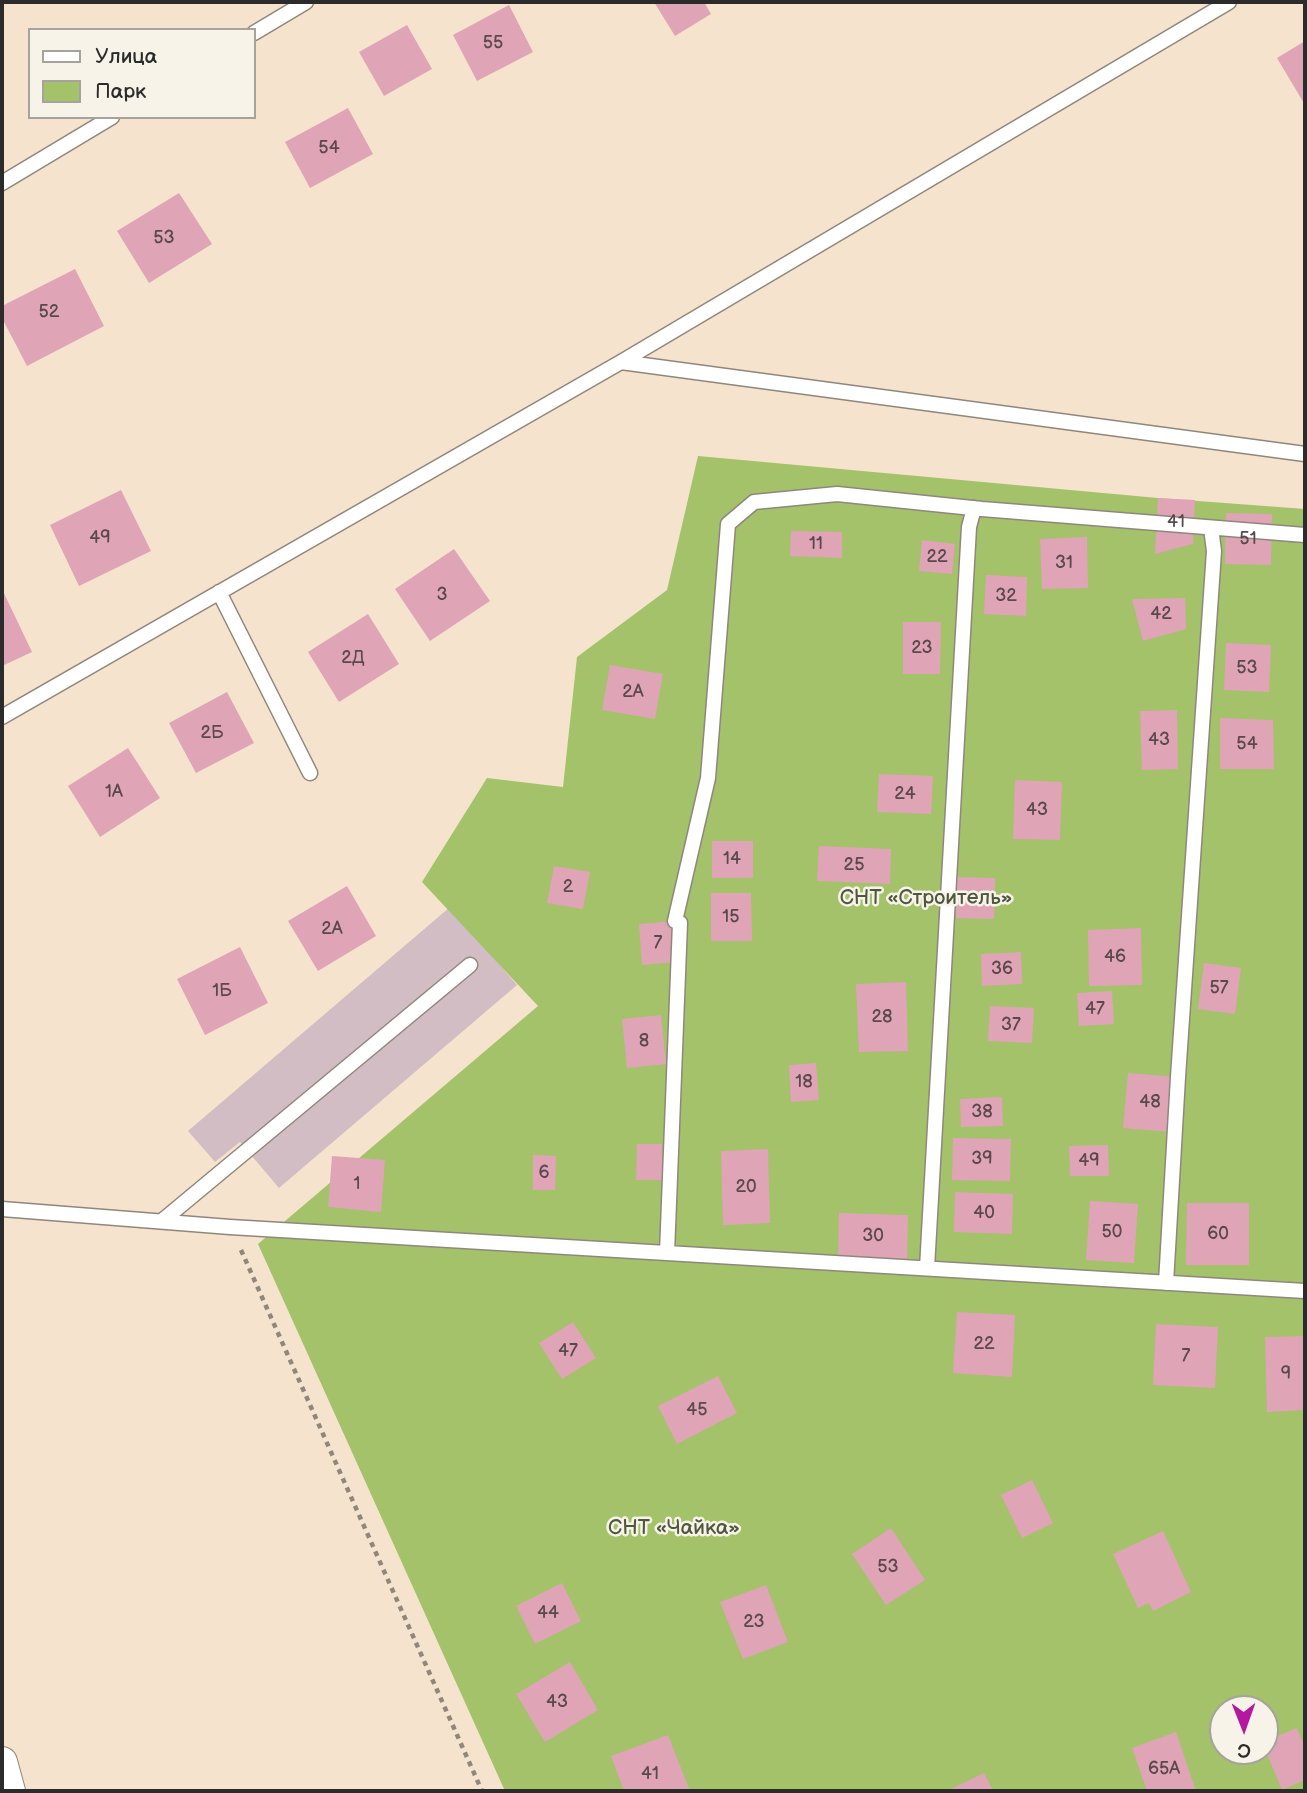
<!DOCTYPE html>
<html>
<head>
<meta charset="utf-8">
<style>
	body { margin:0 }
	#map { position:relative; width:1307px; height:1793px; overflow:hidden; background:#f5e3cd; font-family:"Balsamiq Sans",sans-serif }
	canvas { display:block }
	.frame { position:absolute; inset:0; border:4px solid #2b2b2b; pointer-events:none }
	.legend { position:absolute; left:28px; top:28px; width:228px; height:91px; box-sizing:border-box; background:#f7f3e8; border:2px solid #a5a39c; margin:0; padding:9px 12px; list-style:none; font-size:21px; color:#2b2b2b }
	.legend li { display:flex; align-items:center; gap:14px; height:35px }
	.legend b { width:35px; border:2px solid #a5a39c }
	.north { position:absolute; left:1209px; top:1695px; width:70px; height:70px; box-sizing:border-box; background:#f7f3e8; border:2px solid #a5a39c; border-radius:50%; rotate:179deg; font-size:19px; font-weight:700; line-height:28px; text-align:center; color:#2b2b2b }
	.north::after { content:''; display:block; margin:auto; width:24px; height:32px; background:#b5179e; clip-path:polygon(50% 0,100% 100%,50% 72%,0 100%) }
</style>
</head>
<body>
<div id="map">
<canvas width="1307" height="1793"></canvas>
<div class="frame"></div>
<ul class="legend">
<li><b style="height:9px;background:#fff"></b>Улица</li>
<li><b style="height:19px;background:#a3c26a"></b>Парк</li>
</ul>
<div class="north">С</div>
</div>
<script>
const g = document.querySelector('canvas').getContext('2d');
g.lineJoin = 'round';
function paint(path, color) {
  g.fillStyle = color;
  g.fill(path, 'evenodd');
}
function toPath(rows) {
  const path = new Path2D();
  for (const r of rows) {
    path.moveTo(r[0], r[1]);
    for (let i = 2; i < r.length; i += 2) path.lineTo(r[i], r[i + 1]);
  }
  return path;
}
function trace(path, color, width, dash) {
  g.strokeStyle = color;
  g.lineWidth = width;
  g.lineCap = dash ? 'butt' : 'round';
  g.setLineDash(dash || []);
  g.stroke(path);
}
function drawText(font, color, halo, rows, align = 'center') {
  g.font = font + ' "Balsamiq Sans",sans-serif';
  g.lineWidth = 5;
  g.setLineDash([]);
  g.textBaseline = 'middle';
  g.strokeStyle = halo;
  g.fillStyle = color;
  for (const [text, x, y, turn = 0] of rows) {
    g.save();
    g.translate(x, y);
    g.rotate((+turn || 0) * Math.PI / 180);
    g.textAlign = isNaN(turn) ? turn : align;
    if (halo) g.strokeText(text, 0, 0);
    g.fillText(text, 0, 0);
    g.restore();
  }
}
const industrial = toPath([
	[450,907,517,985,279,1188,240,1142,215,1162,188,1131]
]);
const green = toPath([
	[698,456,1158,498,1305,509,1305,1791,505,1791,258,1244,538,1006,422,882,487,778,563,787,577,657,667,590],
	[1223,1709,1265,1709,1265,1751,1223,1751]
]);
const building = toPath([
	[654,2,704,2,711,14,675,36],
	[509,5,533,52,477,81,453,35],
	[407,25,432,69,384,96,359,52],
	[1305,41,1305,105,1277,58],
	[348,108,373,154,310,188,285,142],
	[179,193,212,244,149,283,117,231],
	[75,269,104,326,27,366,2,318,2,306],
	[121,490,151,551,79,586,50,525],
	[1158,498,1195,500,1193,544,1155,554],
	[1226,513,1272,514,1271,565,1225,564],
	[791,531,842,532,842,558,790,556],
	[1087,537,1088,588,1042,589,1040,539],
	[922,540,955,544,952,574,919,571],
	[454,549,490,601,430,641,395,589],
	[986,575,1027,577,1026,616,984,614],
	[2,589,32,652,2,666],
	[1185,598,1186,629,1143,641,1132,599],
	[368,614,399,664,339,702,308,652],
	[903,622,941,622,940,674,903,674],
	[1226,643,1271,645,1269,692,1224,690],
	[610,665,663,674,655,719,602,710],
	[227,692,254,743,196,773,169,723],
	[1177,710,1178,769,1142,770,1140,711],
	[1220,718,1273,720,1274,769,1220,769],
	[128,748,160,798,100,837,68,786],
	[879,774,933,776,931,814,877,812],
	[1015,780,1062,782,1060,840,1013,839],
	[712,841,753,841,753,878,712,878],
	[819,846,891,849,890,884,817,881],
	[554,866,590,872,583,909,547,903],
	[957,877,995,878,994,919,956,918],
	[347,886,376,936,318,971,288,921],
	[711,893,751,893,752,941,711,941],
	[675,921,677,962,642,965,639,924],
	[1141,928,1142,985,1089,986,1088,930],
	[240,947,268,1003,205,1035,177,979],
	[1021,952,1022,984,982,986,981,954],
	[1204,963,1241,968,1235,1014,1198,1009],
	[906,982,908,1051,859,1052,856,984],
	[1112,991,1114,1024,1079,1026,1077,993],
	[990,1006,1034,1008,1032,1043,988,1041],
	[661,1015,666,1064,627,1068,622,1019],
	[816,1063,819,1100,791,1102,789,1065],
	[1128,1073,1178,1077,1172,1132,1123,1128],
	[1002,1097,1003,1126,961,1127,960,1099],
	[953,1138,1011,1139,1010,1181,952,1180],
	[637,1144,662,1144,662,1180,636,1180],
	[1108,1145,1109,1176,1070,1176,1069,1146],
	[768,1149,770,1223,723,1225,721,1151],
	[533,1155,556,1156,555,1190,533,1190],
	[332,1156,385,1160,381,1212,328,1207],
	[955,1192,1013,1194,1012,1234,954,1232],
	[1090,1201,1138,1204,1134,1263,1086,1260],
	[1187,1203,1249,1203,1249,1265,1186,1265],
	[839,1213,908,1215,907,1259,838,1258],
	[957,1312,1015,1315,1012,1377,953,1373],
	[573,1322,596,1358,562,1379,539,1343],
	[1156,1324,1218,1327,1215,1388,1153,1385],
	[1305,1336,1305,1410,1267,1412,1265,1337],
	[718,1376,737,1413,677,1444,658,1406],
	[1032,1480,1053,1523,1022,1538,1001,1495],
	[891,1528,925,1580,886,1605,852,1554],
	[1163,1531,1191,1592,1153,1611,1149,1603,1138,1608,1113,1554],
	[562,1583,581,1621,535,1644,516,1606],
	[766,1585,788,1642,743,1659,720,1602],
	[570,1662,598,1710,545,1742,516,1694],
	[1297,1728,1305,1748,1305,1780,1282,1790,1265,1749,1265,1741],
	[1176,1732,1196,1791,1147,1791,1132,1748],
	[668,1735,690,1791,624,1791,611,1756],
	[984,1773,993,1791,947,1791]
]);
const path = toPath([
	[241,1250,482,1791]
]);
const lane = toPath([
	[254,33,306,2],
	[2,183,112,117],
	[621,362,1305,454],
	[219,592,310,773],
	[2,717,621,362,1229,2],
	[2,1209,230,1227,1305,1291],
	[162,1221,470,965],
	[667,1253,680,923,675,921,708,778,728,524,754,502,837,494,982,509,1305,535],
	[927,1268,969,527,974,508],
	[1166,1283,1178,1077,1214,551,1211,528]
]);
const street = toPath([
	[2,1762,10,1791]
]);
const numberNames = [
	["55",493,43],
	["54",329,148],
	["53",164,238],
	["52",49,312],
	["41",1176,522],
	["49",100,538],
	["51",1248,539],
	["11",816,544],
	["22",937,557],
	["31",1064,563],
	["3",442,595],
	["32",1006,596],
	["42",1161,614],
	["23",922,648],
	["2Д",353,658],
	["53",1247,668],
	["2А",633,692],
	["2Б",212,733],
	["43",1159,740],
	["54",1247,744],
	["1А",114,792],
	["24",905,794],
	["43",1037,810],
	["14",732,859],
	["25",854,865],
	["2",568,887],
	["15",731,917],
	["2А",332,929],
	["7",658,943],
	["46",1115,957],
	["36",1002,969],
	["57",1219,988],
	["1Б",222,991],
	["47",1095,1009],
	["28",882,1017],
	["37",1011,1025],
	["8",644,1041],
	["18",804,1082],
	["48",1150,1102],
	["38",982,1112],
	["39",982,1159],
	["49",1089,1161],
	["6",544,1173],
	["1",357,1184],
	["20",746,1187],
	["40",984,1213],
	["50",1112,1232],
	["60",1218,1234],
	["30",873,1236],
	["22",984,1344],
	["47",568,1351],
	["7",1186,1356],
	["9",1286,1374],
	["45",697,1410],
	["53",888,1567],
	["44",548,1613],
	["23",754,1622],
	["43",557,1702],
	["65А",1164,1769],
	["41",650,1774]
];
const parkNames = [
	["СНТ «Строитель»",926,899],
	["СНТ «Чайка»",674,1529]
];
paint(industrial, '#d2bdc5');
paint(green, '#a3c26a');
paint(building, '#e0a4b7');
trace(lane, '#90877c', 17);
trace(street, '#90877c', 32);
trace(path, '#90877c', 4.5, [5, 5]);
trace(lane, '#fff', 14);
trace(street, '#fff', 30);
drawText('18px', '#58494e', null, numberNames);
drawText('21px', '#4f583e', '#f7f3e8', parkNames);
</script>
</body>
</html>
